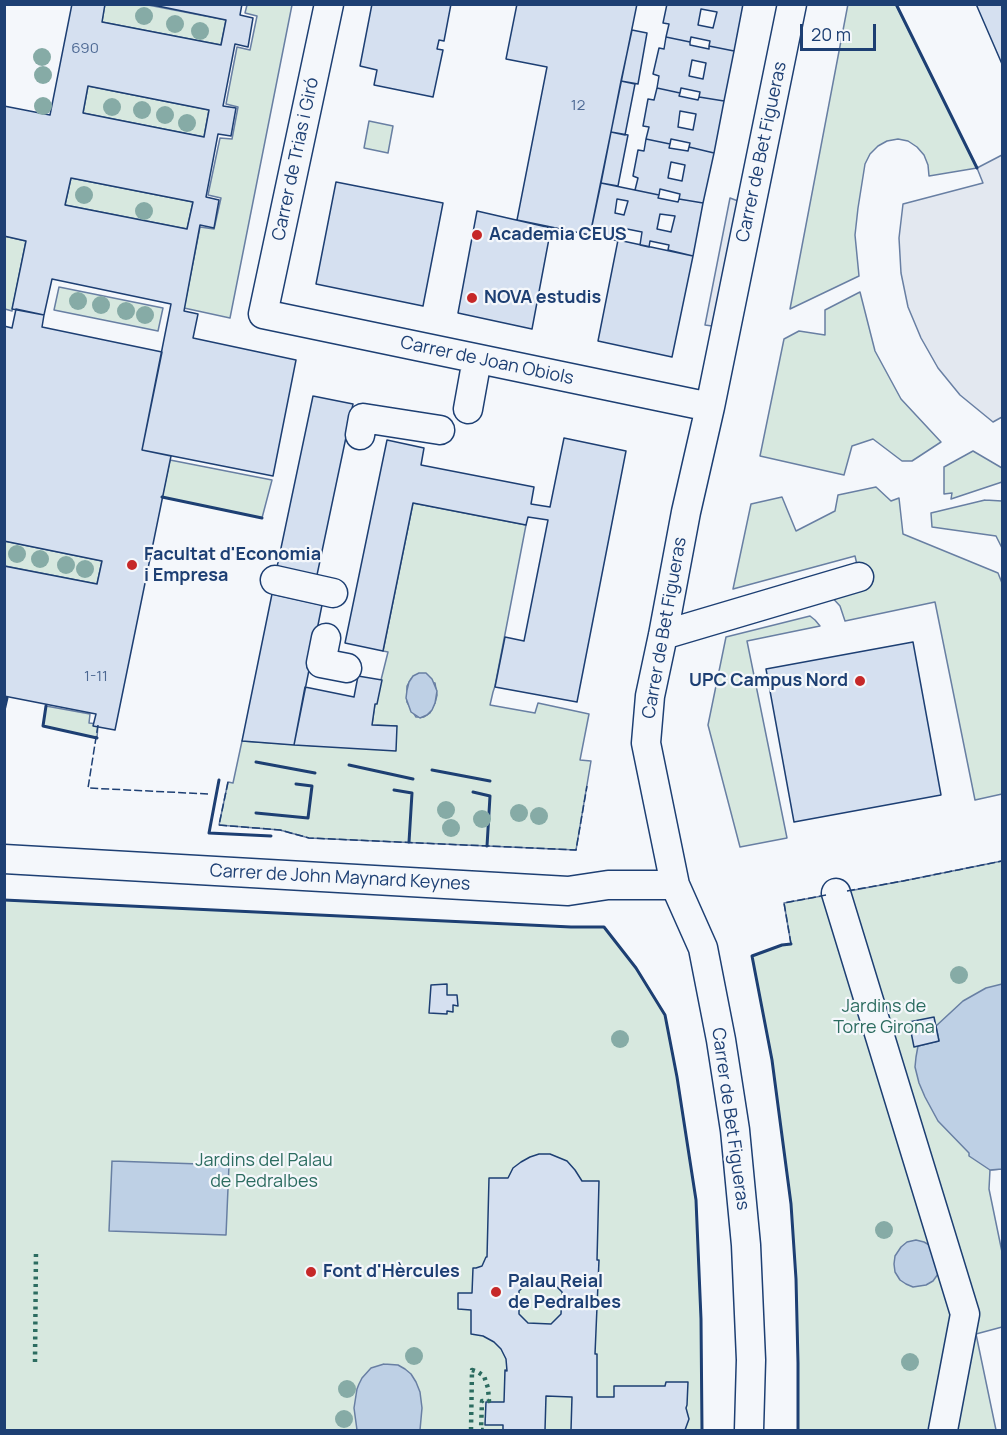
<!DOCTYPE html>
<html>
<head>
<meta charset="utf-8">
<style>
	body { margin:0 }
	#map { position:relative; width:1007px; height:1435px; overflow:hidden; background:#f4f7fb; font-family:Manrope,sans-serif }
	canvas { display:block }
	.frame { position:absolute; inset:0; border:6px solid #1d3f73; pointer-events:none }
	.scale { position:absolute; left:800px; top:24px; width:76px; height:27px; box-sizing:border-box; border:3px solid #1d3f73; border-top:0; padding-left:8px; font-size:18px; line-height:21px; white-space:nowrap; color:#1d3f73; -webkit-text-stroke:4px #f4f7fb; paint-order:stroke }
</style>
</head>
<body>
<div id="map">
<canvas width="1007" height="1435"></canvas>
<div class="frame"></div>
<div class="scale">20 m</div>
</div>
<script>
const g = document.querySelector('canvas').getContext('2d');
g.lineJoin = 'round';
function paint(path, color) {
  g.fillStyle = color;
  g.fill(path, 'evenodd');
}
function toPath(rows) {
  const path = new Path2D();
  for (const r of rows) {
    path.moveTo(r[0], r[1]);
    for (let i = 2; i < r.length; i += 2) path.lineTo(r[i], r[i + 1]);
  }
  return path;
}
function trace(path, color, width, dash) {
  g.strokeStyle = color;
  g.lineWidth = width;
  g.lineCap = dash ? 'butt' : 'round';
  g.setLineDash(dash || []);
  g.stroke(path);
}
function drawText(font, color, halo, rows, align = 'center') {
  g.font = font + ' Manrope,sans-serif';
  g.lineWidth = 4.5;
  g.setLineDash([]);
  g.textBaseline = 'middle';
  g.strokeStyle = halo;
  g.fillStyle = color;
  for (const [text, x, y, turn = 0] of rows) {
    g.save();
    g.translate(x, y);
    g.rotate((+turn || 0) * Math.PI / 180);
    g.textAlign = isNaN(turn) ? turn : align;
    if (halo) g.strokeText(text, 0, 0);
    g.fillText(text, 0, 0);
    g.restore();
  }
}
const green = toPath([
	[105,4,148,5,226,20,221,45,102,22,105,4],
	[848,4,896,5,977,168,929,176,928,165,924,155,917,147,908,141,898,139,887,141,878,146,870,154,865,164,858,208,855,235,859,276,790,309,848,4],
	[247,5,292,5,230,318,184,308,200,227,214,229,221,198,208,195,220,138,232,139,238,107,226,104,237,47,250,50,257,16,245,13,247,5],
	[88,86,209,110,204,137,83,113,88,86],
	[369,121,393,126,388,153,364,148,369,121],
	[71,178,193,202,187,229,65,205,71,178],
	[4,236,26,241,12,311,5,309,4,236],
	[59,287,163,308,158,331,54,310,59,287],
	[860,292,875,351,901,399,941,442,912,461,902,461,873,439,852,446,844,475,760,456,784,339,799,331,825,335,825,310,860,292],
	[973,451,1002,468,1002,482,951,499,952,493,944,494,944,467,973,451],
	[170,460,272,480,262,518,162,497,170,460],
	[876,487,891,501,899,498,903,534,998,573,1002,583,1002,794,975,800,935,602,845,621,840,606,829,594,862,587,855,556,733,589,751,504,782,497,796,531,835,511,838,495,876,487],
	[985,500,1002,501,1002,548,996,536,932,527,931,513,985,500],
	[413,503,526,525,495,686,493,692,490,705,535,713,538,703,589,714,580,760,591,761,576,850,309,838,280,830,219,825,228,782,233,783,242,741,319,746,397,726,372,725,375,704,388,652,383,651,413,503],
	[411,679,435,683,437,695,435,703,430,713,424,717,416,717,407,702,407,686,411,679],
	[4,541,102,561,97,584,5,566,4,541],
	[810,616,815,620,820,626,747,641,787,838,740,847,708,725,726,637,810,616],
	[46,706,90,714,89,723,98,724,97,738,43,726,46,706],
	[1002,861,1002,1169,990,1170,989,1189,1002,1252,1002,1327,976,1334,996,1430,798,1430,798,1363,796,1279,791,1204,772,1060,752,956,782,945,791,944,784,903,903,881,1002,861],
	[5,900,571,927,604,927,636,968,665,1015,677,1077,696,1200,701,1319,702,1430,5,1430,5,900]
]);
const parking = toPath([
	[1002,155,1002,417,993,422,960,395,938,368,921,338,908,307,901,273,899,238,903,204,983,183,977,168,1002,155],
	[730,198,738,201,712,326,705,325,730,198]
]);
const water = toPath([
	[419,673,426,673,432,679,437,691,435,703,432,710,427,715,420,718,411,712,406,698,407,690,409,682,413,676,419,673],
	[1002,984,1002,1169,990,1170,969,1156,969,1153,938,1121,925,1097,919,1083,915,1067,916,1057,918,1046,939,1041,936,1026,963,1001,986,988,1002,984],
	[112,1161,229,1165,226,1235,109,1231,112,1161],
	[916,1240,924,1242,933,1247,938,1274,933,1281,926,1285,913,1287,906,1284,900,1280,895,1272,894,1264,895,1256,901,1247,907,1242,916,1240],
	[384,1364,398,1365,405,1369,411,1374,416,1382,420,1392,422,1408,420,1430,357,1430,354,1408,357,1389,359,1384,362,1378,371,1368,384,1364]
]);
const building = toPath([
	[72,4,105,4,102,22,221,45,226,20,148,4,242,4,240,15,253,18,248,47,235,44,223,106,236,108,231,136,218,134,206,197,219,200,214,228,200,225,184,311,198,314,193,338,296,360,273,476,142,450,171,304,52,279,44,315,12,309,26,241,4,236,4,106,50,115,72,4],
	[88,86,209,110,204,137,83,113,88,86],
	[71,178,193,202,187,229,65,205,71,178],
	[372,4,451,4,444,41,439,40,437,49,443,50,433,97,374,85,377,70,360,66,372,4],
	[517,4,637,4,590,235,517,220,547,67,506,59,517,4],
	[667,4,743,4,734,51,709,46,710,41,691,37,690,42,666,37,669,24,663,23,667,4],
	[701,9,717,12,713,28,698,25,701,9],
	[976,4,1002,4,1002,64,976,4],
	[632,30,647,33,638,84,621,81,632,30],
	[666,37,690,42,690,45,709,49,709,46,734,51,724,101,699,97,700,92,681,88,680,93,657,88,659,76,653,74,659,48,664,49,666,37],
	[692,60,706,63,703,79,689,76,692,60],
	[621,81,635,84,625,135,611,132,621,81],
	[657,88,680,93,679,96,698,100,699,97,724,101,714,153,689,147,690,143,671,139,670,144,646,139,649,127,643,126,648,99,654,100,657,88],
	[680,111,696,114,693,130,678,127,680,111],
	[611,132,628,135,618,186,601,183,611,132],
	[646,139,670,144,669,148,688,151,689,147,714,153,703,203,679,199,680,194,660,189,659,195,635,190,638,178,633,176,638,150,644,151,646,139],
	[671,162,685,165,682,181,668,178,671,162],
	[336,182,443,203,423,306,316,284,336,182],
	[601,183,659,195,658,198,678,202,679,199,703,203,693,256,668,250,669,245,650,241,649,247,640,245,642,232,622,228,619,241,590,235,601,183],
	[617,199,628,201,624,215,615,213,617,199],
	[660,214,675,216,671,232,657,229,660,214],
	[477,211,551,228,532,329,458,313,477,211],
	[618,240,693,256,672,357,598,341,618,240],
	[16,309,44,315,42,327,162,352,142,450,171,456,115,730,93,726,96,714,4,696,4,566,97,584,102,561,4,541,4,326,12,328,16,309],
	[313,396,353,404,317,575,277,567,313,396],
	[564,438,626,451,577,702,495,687,505,637,524,641,548,520,528,517,526,525,413,503,383,651,345,643,387,440,424,448,421,465,534,487,531,504,550,507,564,438],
	[272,594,322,605,294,745,242,741,272,594],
	[913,642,941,795,794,822,766,669,913,642],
	[358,676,382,680,377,704,375,704,372,725,397,726,396,751,294,745,305,687,354,697,358,676],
	[447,984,447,995,457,995,458,1006,453,1005,453,1012,447,1011,447,1014,429,1013,431,985,447,984],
	[934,1017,939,1041,914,1047,909,1022,934,1017],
	[539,1154,550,1154,567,1161,575,1170,582,1181,599,1181,597,1260,599,1260,595,1354,597,1354,597,1397,614,1397,614,1386,665,1386,666,1382,688,1382,687,1405,686,1408,689,1419,685,1430,571,1430,572,1397,546,1396,545,1430,503,1430,503,1425,485,1425,486,1402,504,1402,505,1370,507,1371,506,1359,501,1349,494,1342,483,1336,471,1334,471,1310,458,1309,458,1293,472,1293,473,1268,476,1268,482,1266,486,1257,487,1257,489,1178,508,1178,513,1168,521,1162,530,1157,539,1154],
	[529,1282,553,1283,562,1292,561,1314,551,1324,528,1323,519,1314,519,1291,529,1282]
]);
const minor = toPath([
	[329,4,263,314,710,407],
	[468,409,477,359],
	[360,435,363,418,440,430],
	[275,580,333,593],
	[663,635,859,577],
	[326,638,321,663,347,668],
	[4,859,568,891,608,885,675,885],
	[836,893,965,1314,943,1430],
	[749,1430,751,1360,746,1245,735,1130,721,1040,703,948,675,885,646,743,650,696,663,635,686,512,710,407,792,4]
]);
const hedge = toPath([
	[35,1362,36,1250],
	[471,1430,472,1370,478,1372,484,1376,488,1388,489,1401,482,1401,481,1430,488,1430]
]);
const fence = toPath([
	[98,725,88,788,208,794],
	[228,782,219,825,280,830,309,838,576,850,587,786],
	[847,891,903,881,1002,861],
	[791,944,784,903,826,895]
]);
const wall = toPath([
	[896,4,977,168],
	[162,497,262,518],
	[46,706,43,726,97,738],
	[4,711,7,698],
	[256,762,315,773],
	[349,765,413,779],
	[432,770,490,781],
	[219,780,209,833,271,836],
	[394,790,412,793,409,842],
	[473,792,490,796,487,846],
	[256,813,308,818,312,786,296,784],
	[4,900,571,927,604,927,636,968,665,1015,677,1077,696,1200,701,1319,702,1430],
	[791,944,782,945,752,956,772,1060,791,1204,796,1279,798,1363,798,1430]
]);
const trees = [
	[144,16],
	[175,24],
	[200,31],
	[42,57],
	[43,75],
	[43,106],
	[112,107],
	[142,110],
	[165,115],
	[187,123],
	[84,195],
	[144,211],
	[78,301],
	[101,305],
	[126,311],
	[145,315],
	[17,554],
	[40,559],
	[66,565],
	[85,569],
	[446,810],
	[519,813],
	[539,816],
	[482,819],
	[451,828],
	[959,975],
	[620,1039],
	[884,1230],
	[414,1356],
	[910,1362],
	[347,1389],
	[344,1419]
];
const markers = [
	[477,235,6,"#c62828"],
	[472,298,6,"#c62828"],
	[132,565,6,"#c62828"],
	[860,681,6,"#c62828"],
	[311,1272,6,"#c62828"],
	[496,1292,6,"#c62828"]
];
const numberNames = [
	["690",85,49],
	["12",578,106],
	["1-11",96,677]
];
const streetNames = [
	["Carrer de Bet Figueras",762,152,-78],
	["Carrer de Trias i Giró",296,159,-78],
	["Carrer de Joan Obiols",487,361,12],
	["Carrer de Bet Figueras",665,628,-80],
	["Carrer de John Maynard Keynes",340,878,3],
	["Carrer de Bet Figueras",730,1119,82]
];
const poiNames = [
	["Academia CEUS",489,235],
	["NOVA estudis",484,298],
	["Facultat d'Economia",144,555],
	["i Empresa",144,576],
	["UPC Campus Nord",848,681,"right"],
	["Font d'Hèrcules",323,1272],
	["Palau Reial",508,1282],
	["de Pedralbes",508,1303]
];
const parkNames = [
	["Jardins de",884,1007],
	["Torre Girona",884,1028],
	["Jardins del Palau",264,1161],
	["de Pedralbes",264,1182]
];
paint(green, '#d7e8df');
trace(green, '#687fa3', 1.5);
paint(parking, '#e3e8f0');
trace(parking, '#687fa3', 1.5);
paint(water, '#bed0e5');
trace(water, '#687fa3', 1.5);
paint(building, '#d5e0f0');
trace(building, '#1d3f73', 1.5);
trace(minor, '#1d3f73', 31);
trace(minor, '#f4f7fb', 28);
trace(hedge, '#2c6c60', 4.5, [3, 4.5]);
trace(fence, '#1d3f73', 1.5, [8, 3]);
trace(wall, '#1d3f73', 3);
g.fillStyle = '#86aba6';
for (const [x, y] of trees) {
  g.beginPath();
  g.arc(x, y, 9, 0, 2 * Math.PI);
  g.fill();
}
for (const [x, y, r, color] of markers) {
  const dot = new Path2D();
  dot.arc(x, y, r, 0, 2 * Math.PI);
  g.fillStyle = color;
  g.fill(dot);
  trace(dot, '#f4f7fb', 2);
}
drawText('15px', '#4b6792', null, numberNames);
drawText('18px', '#1d3f73', '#f4f7fb', streetNames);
drawText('bold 18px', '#1d3f73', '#f4f7fb', poiNames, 'left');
drawText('18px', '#2c6c60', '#f4f7fb', parkNames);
</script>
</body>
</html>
